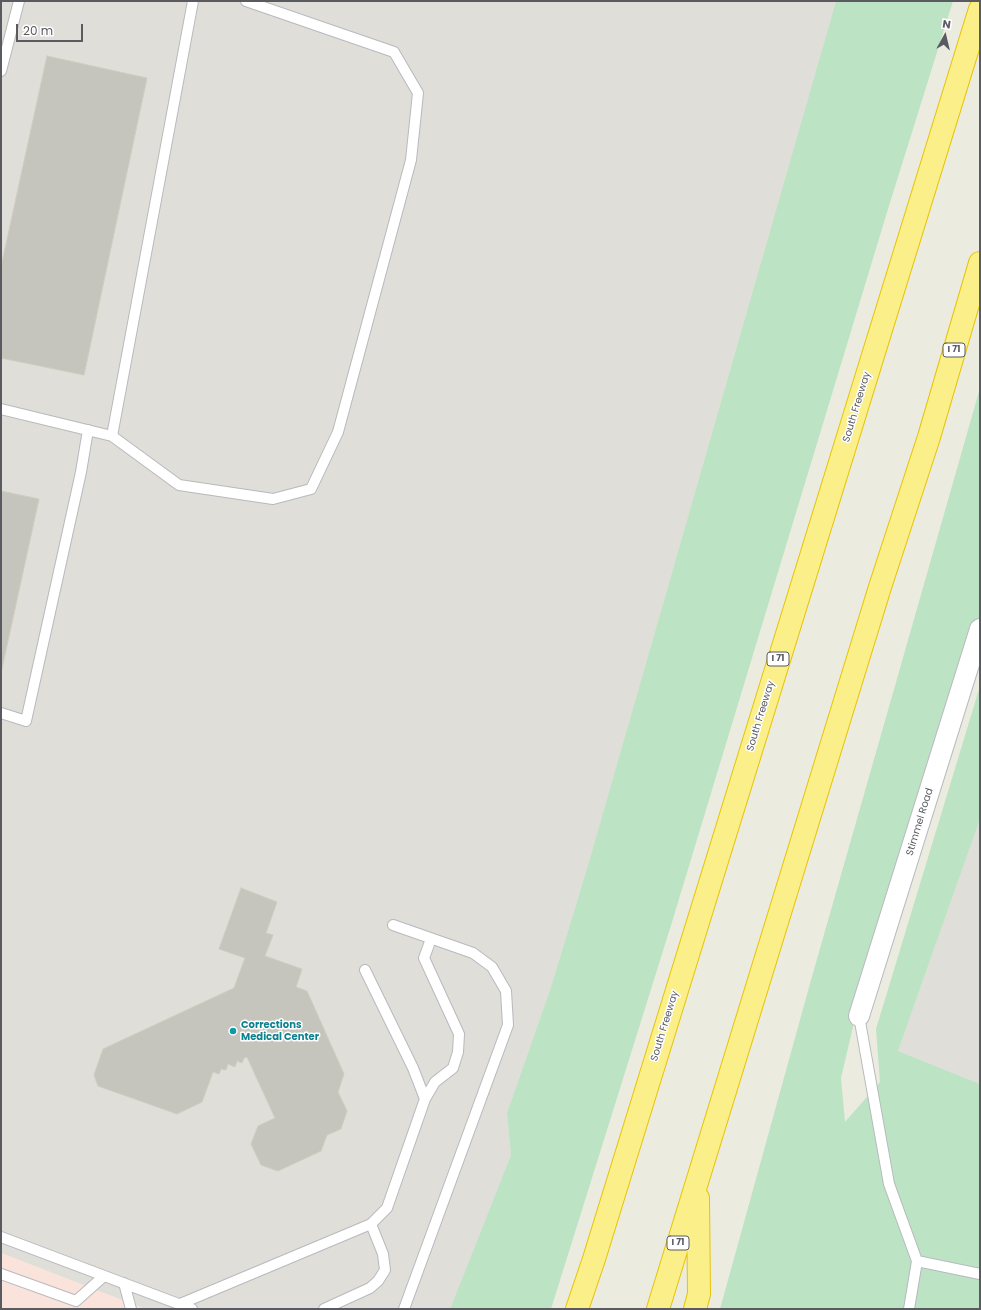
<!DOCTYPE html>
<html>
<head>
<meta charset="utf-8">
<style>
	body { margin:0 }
	#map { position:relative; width:981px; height:1310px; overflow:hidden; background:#ecebe0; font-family:Poppins,sans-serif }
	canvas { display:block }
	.frame { position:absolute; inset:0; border:2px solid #595b61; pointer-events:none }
	.north { position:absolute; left:925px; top:16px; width:40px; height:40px; -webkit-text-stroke:3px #fff; paint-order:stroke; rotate:8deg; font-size:11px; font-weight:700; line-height:16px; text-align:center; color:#595b61 }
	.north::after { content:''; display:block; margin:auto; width:14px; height:18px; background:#595b61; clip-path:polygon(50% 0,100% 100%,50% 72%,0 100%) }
	.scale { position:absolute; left:16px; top:24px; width:67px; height:18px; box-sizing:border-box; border:2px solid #595b61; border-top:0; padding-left:5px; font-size:12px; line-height:14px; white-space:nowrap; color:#595b61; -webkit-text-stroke:3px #fff; paint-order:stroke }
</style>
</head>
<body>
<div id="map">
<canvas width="981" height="1310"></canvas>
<div class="frame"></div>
<div class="north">N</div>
<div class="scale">20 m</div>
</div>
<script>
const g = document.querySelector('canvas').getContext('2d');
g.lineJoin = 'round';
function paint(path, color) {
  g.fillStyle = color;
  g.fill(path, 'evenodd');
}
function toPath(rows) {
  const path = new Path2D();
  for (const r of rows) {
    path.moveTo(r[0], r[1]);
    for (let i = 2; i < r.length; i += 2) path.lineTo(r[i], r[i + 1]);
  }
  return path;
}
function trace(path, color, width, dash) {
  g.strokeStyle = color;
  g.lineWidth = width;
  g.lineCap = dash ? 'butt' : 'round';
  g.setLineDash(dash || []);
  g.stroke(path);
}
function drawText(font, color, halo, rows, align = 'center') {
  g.font = font + ' Poppins,sans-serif';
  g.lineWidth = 3;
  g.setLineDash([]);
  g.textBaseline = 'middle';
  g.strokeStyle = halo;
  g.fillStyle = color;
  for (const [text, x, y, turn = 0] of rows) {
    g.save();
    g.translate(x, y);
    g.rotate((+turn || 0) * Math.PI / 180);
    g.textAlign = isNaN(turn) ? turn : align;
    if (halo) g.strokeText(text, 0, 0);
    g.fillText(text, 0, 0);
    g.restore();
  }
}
const industrial = toPath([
	[1,1,836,1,586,872,550,990,507,1113,511,1155,450,1309,145,1309,1,1253],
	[980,819,980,1084,898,1051]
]);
const medical = toPath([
	[1,1253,145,1309,1,1309]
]);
const green = toPath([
	[836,1,953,1,888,209,672,922,551,1309,450,1309,511,1155,507,1113,550,990,586,872],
	[980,388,980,620,866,971,841,1078,845,1122,880,1082,876,1029,980,686,980,819,898,1051,980,1084,980,1309,720,1309,811,980]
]);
const building = toPath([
	[47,56,147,78,84,375,1,358,1,267,47,56],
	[1,491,39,499,1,673,1,491],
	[241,888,277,902,266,933,273,935,265,956,302,969,296,987,307,991,344,1074,338,1092,347,1111,341,1129,327,1135,321,1151,278,1171,261,1165,251,1144,258,1126,275,1118,247,1057,244,1058,242,1063,237,1061,235,1067,228,1064,226,1070,221,1069,219,1074,213,1072,202,1102,177,1114,98,1086,94,1075,103,1049,234,988,245,958,219,949,241,888]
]);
const service = toPath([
	[1,71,19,1],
	[1,409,112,436,193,1],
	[112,436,179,485,273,499,311,489,338,432,411,160,418,93,394,52,246,1],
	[1,713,26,721,81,472,88,430],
	[393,925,473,953,492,967,506,991,508,1025,404,1309],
	[859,1016,889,1184,917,1261,909,1309],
	[425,1099,435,1082,453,1068,458,1052,459,1034,424,958,431,939],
	[1,1237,192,1309],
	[917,1261,980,1274],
	[1,1274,76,1301,104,1276],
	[124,1283,131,1309],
	[180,1304,371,1224,387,1208,425,1099,413,1068,365,970],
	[324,1309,370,1288,378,1281,385,1270,383,1254,371,1224]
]);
const minor = toPath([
	[859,1016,980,629]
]);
const motorway = toPath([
	[577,1309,594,1259,980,9],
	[658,1309,880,587,929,437,980,263],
	[695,1309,699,1294,698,1198]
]);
const markers = [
	[233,1031,4,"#0f9aa8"]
];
const shields = [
	[954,350,22],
	[778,659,22],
	[678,1243,22]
];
const shieldNames = [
	["I 71",954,350],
	["I 71",778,659],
	["I 71",678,1243]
];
const streetNames = [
	["South Freeway",857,407,-73],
	["South Freeway",761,716,-73],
	["Stimmel Road",920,822,-73],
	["South Freeway",665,1026,-73]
];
const cultureNames = [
	["Corrections",241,1025],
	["Medical Center",241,1037]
];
paint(industrial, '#dfded8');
paint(medical, '#fae3db');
paint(green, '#bce3c3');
paint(building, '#c6c5bd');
trace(building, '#d0cdbf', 1);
trace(service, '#b8b9bf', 12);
trace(minor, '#b8b9bf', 22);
trace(motorway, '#e6c405', 24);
trace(service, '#fff', 10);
trace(minor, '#fff', 20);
trace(motorway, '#faef88', 22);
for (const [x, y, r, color] of markers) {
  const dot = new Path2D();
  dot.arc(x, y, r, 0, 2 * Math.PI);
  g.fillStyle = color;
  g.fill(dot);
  trace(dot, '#fff', 1.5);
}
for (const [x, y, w] of shields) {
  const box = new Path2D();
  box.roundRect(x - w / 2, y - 7, w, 14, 3);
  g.fillStyle = '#fff';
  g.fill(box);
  trace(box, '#595b61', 1);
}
drawText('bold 9px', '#595b61', null, shieldNames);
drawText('10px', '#595b61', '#fff', streetNames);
drawText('bold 10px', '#0d838f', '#fff', cultureNames, 'left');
</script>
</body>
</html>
